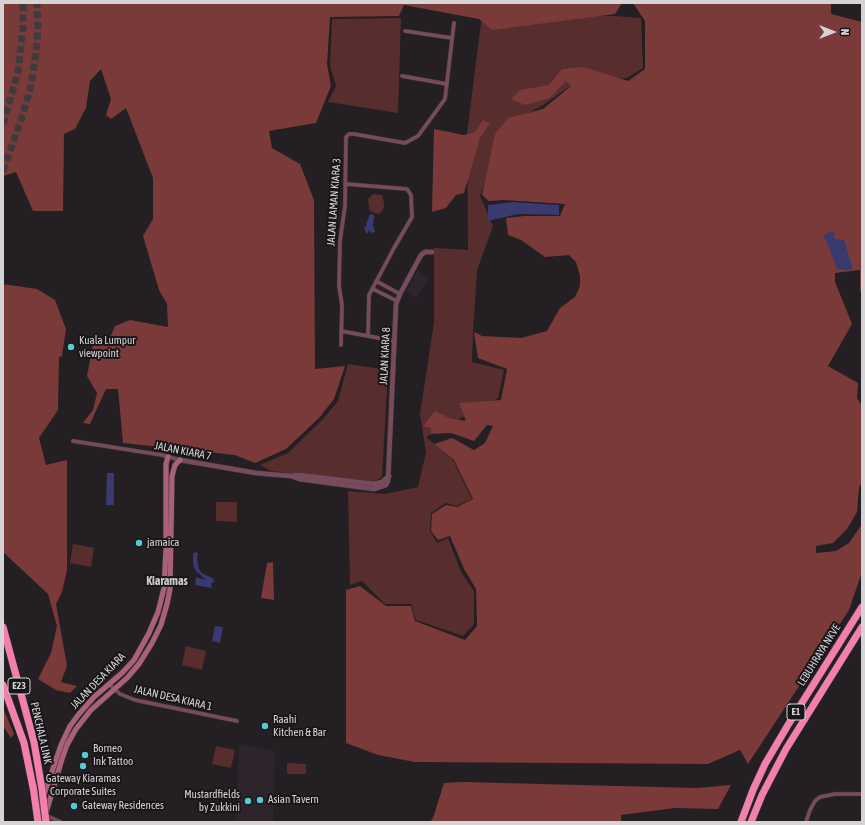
<!DOCTYPE html>
<html>
<head>
<meta charset="utf-8">
<style>
	body { margin:0 }
	#map { position:relative; width:865px; height:825px; overflow:hidden; background:#231f22; font-family:"Asap Condensed",sans-serif }
	canvas { display:block }
	.frame { position:absolute; inset:0; border:4px solid #d6d3d5; pointer-events:none }
	.north { position:absolute; left:813px; top:12px; width:40px; height:40px; -webkit-text-stroke:3px #191619; paint-order:stroke; rotate:90deg; font-size:11px; font-weight:700; line-height:16px; text-align:center; color:#d6d3d5 }
	.north::after { content:''; display:block; margin:auto; width:14px; height:18px; background:#d6d3d5; clip-path:polygon(50% 0,100% 100%,50% 72%,0 100%) }
</style>
</head>
<body>
<div id="map">
<canvas width="865" height="825"></canvas>
<div class="frame"></div>
<div class="north">N</div>
</div>
<script>
const g = document.querySelector('canvas').getContext('2d');
g.lineJoin = 'round';
function paint(path, color) {
  g.fillStyle = color;
  g.fill(path, 'evenodd');
}
function toPath(rows) {
  const path = new Path2D();
  for (const r of rows) {
    path.moveTo(r[0], r[1]);
    for (let i = 2; i < r.length; i += 2) path.lineTo(r[i], r[i + 1]);
  }
  return path;
}
function trace(path, color, width, dash) {
  g.strokeStyle = color;
  g.lineWidth = width;
  g.lineCap = dash ? 'butt' : 'round';
  g.setLineDash(dash || []);
  g.stroke(path);
}
function drawText(font, color, halo, rows, align = 'center') {
  g.font = font + ' "Asap Condensed",sans-serif';
  g.lineWidth = 4;
  g.setLineDash([]);
  g.textBaseline = 'middle';
  g.strokeStyle = halo;
  g.fillStyle = color;
  for (const [text, x, y, turn = 0] of rows) {
    g.save();
    g.translate(x, y);
    g.rotate((+turn || 0) * Math.PI / 180);
    g.textAlign = isNaN(turn) ? turn : align;
    if (halo) g.strokeText(text, 0, 0);
    g.fillText(text, 0, 0);
    g.restore();
  }
}
const built = toPath([
	[417,271,429,277,417,298,406,292],
	[239,744,275,751,273,822,236,822]
]);
const green = toPath([
	[482,16,614,16,641,18,643,68,627,78,576,82,543,105,506,125,480,196,493,226,477,270,473,332,472,362,504,370,498,398,426,437,453,460,472,499,456,506,446,503,431,513,430,531,437,543,448,538,461,572,474,591,474,624,463,636,416,620,411,604,385,604,362,581,350,585,348,491,385,494,418,487,426,452,420,414,434,322,434,248,468,250,467,133],
	[401,18,398,113,328,102,336,86,330,66,332,19],
	[373,194,382,195,384,203,384,208,379,214,370,211,369,208,368,199],
	[348,364,388,370,382,477,371,483,271,471,260,465,288,453,323,419,338,401],
	[216,502,237,502,237,522,216,521],
	[73,544,94,548,91,567,70,563],
	[186,646,206,651,202,670,182,665],
	[216,746,235,750,231,768,212,764],
	[287,763,306,764,306,774,287,774]
]);
const forest = toPath([
	[3,3,622,3,615,14,492,30,479,19,404,5,399,16,330,17,327,64,331,86,316,123,269,131,272,148,300,164,314,200,315,369,345,366,334,399,319,418,286,449,255,463,235,455,123,443,118,389,106,389,90,424,83,423,93,410,97,393,87,376,95,334,109,340,115,326,130,320,168,327,167,304,159,290,143,236,153,219,153,178,126,108,111,119,106,115,111,99,101,69,90,81,86,108,75,129,64,134,63,211,33,211,16,172,3,176],
	[633,3,831,3,831,14,862,22,862,295,860,290,860,270,835,273,835,282,852,324,828,366,858,383,857,398,862,406,862,481,859,488,857,512,847,529,833,543,816,546,816,553,836,551,849,543,862,524,862,572,849,610,748,764,740,750,708,764,415,762,378,755,346,743,346,590,360,586,386,606,411,606,415,621,465,640,477,626,476,589,464,569,450,536,438,540,431,531,432,514,446,505,457,507,473,499,454,460,434,444,452,438,474,450,485,443,493,426,487,425,474,441,451,433,431,434,431,428,423,426,435,411,449,418,466,421,459,403,501,400,507,369,478,358,474,332,482,336,521,338,547,331,560,308,575,297,580,286,580,276,576,262,569,255,545,257,521,240,508,235,506,218,524,216,560,216,565,204,504,200,489,201,482,195,495,134,508,118,543,109,571,86,566,81,550,98,525,105,511,99,520,90,549,85,562,69,584,67,628,81,645,69,645,21],
	[483,120,490,123,480,138,464,193,456,195,446,208,432,212,434,129,464,135,475,132],
	[3,284,37,289,55,300,66,329,62,356,59,357,58,410,39,438,46,465,67,460,67,570,62,592,56,604,67,666,61,682,77,686,70,693,56,690,38,679,51,653,57,626,48,594,3,552],
	[273,562,274,600,261,598,267,563],
	[3,708,14,734,11,738,3,726],
	[463,782,697,788,731,785,718,809,675,808,621,815,621,822,430,822,433,818,444,783]
]);
const water = toPath([
	[513,202,559,205,559,215,518,214,488,221,488,205],
	[370,214,374,215,373,225,375,232,371,233,369,230,368,233,366,233,364,227,367,226,366,224],
	[833,231,835,239,844,240,853,269,848,270,837,269,829,247,823,235],
	[107,473,114,473,114,505,106,505],
	[195,552,198,553,197,559,199,569,202,573,214,579,213,583,211,583,212,588,195,585,196,577,205,580,205,579,195,570,193,563,193,554],
	[215,626,223,627,220,643,212,641]
]);
const motorwayTunnel = toPath([
	[3,124,18,72,23,26,23,3],
	[3,171,21,120,30,90,35,61,38,31,37,3]
]);
const minor = toPath([
	[405,31,452,38],
	[402,76,447,84],
	[346,184,407,189,411,195,412,217,394,248,369,295,368,336],
	[376,281,400,294],
	[373,289,397,301],
	[341,331,395,341],
	[341,345,342,305,339,286,340,241,345,206,346,137,349,134,354,134,405,143,418,136,445,99,454,23],
	[73,441,162,455,180,460],
	[109,684,120,694,135,700,237,721],
	[38,812,61,822],
	[806,822,810,810,815,801,820,797,835,794,862,794]
]);
const tertiary = toPath([
	[180,460,256,473,291,476,299,475,374,484,382,482,389,476],
	[291,476,299,479,374,489,386,485,388,481,396,304,400,294,421,255,425,252,432,252]
]);
const secondary = toPath([
	[38,813,61,745,70,726,79,714,94,697,122,673,134,660,149,633,158,612,164,588,166,549,166,464,168,457],
	[46,813,62,759,67,745,76,729,91,710,127,678,139,664,152,643,161,625,167,604,170,589,172,476,175,465,180,460]
]);
const motorway = toPath([
	[3,627,34,742],
	[3,685,24,743,34,792],
	[741,822,753,790,765,764,788,725,862,607],
	[751,822,762,795,786,749,862,627]
]);
const motorwayBridge = toPath([
	[34,742,42,789,46,822],
	[33,786,38,822]
]);
const markers = [
	[71,347,4,"#52cbd7"],
	[139,543,4,"#52cbd7"],
	[265,726,4,"#52cbd7"],
	[85,755,4,"#52cbd7"],
	[83,766,4,"#52cbd7"],
	[260,800,4,"#52cbd7"],
	[248,801,4,"#52cbd7"],
	[74,806,4,"#52cbd7"]
];
const shields = [
	[19,686,22],
	[796,712,18]
];
const shieldNames = [
	["E23",19,686],
	["E1",796,712]
];
const streetNames = [
	["JALAN LAMAN KIARA 3",334,202,-86],
	["JALAN KIARA 8",385,356,-87],
	["JALAN KIARA 7",183,451,11],
	["LEBUHRAYA NKVE",819,655,-58],
	["JALAN DESA KIARA",98,681,-46],
	["JALAN DESA KIARA 1",173,698,13],
	["PENCHALA LINK",41,733,77]
];
const poiNames = [
	["Kuala Lumpur",79,341],
	["viewpoint",79,354],
	["jamaica",147,543],
	["Raahi",273,720],
	["Kitchen & Bar",273,733],
	["Borneo",93,749],
	["Ink Tattoo",93,762],
	["Gateway Kiaramas",83,779,"center"],
	["Corporate Suites",83,792,"center"],
	["Mustardfields",240,795,"right"],
	["by Zukkini",240,808,"right"],
	["Asian Tavern",268,800],
	["Gateway Residences",82,806]
];
const neighbourhoodNames = [
	["Kiaramas",167,581]
];
paint(built, '#2e252c');
paint(green, '#572e2d');
paint(forest, '#793a39');
paint(water, '#393a6f');
trace(motorwayTunnel, '#3e3a3d', 7, [7, 3.5]);
trace(minor, '#403c3f', 4.5);
trace(tertiary, '#403c3f', 5.5);
trace(secondary, '#403c3f', 6);
trace(motorway, '#403c3f', 8);
trace(minor, '#784a5b', 3.5);
trace(tertiary, '#784a5b', 4.5);
trace(secondary, '#aa607b', 5);
trace(motorway, '#f380ac', 7);
trace(motorwayBridge, '#403c3f', 8, []);
trace(motorwayBridge, '#f380ac', 7);
for (const [x, y, r, color] of markers) {
  const dot = new Path2D();
  dot.arc(x, y, r, 0, 2 * Math.PI);
  g.fillStyle = color;
  g.fill(dot);
  trace(dot, '#191619', 1.5);
}
for (const [x, y, w] of shields) {
  const box = new Path2D();
  box.roundRect(x - w / 2, y - 8, w, 16, 3);
  g.fillStyle = '#191619';
  g.fill(box);
  trace(box, '#d6d3d5', 1);
}
drawText('bold 10px', '#d6d3d5', null, shieldNames);
drawText('11px', '#d6d3d5', '#191619', streetNames);
drawText('11px', '#d6d3d5', '#191619', poiNames, 'left');
drawText('bold 12px', '#cec9cd', '#191619', neighbourhoodNames);
</script>
</body>
</html>
